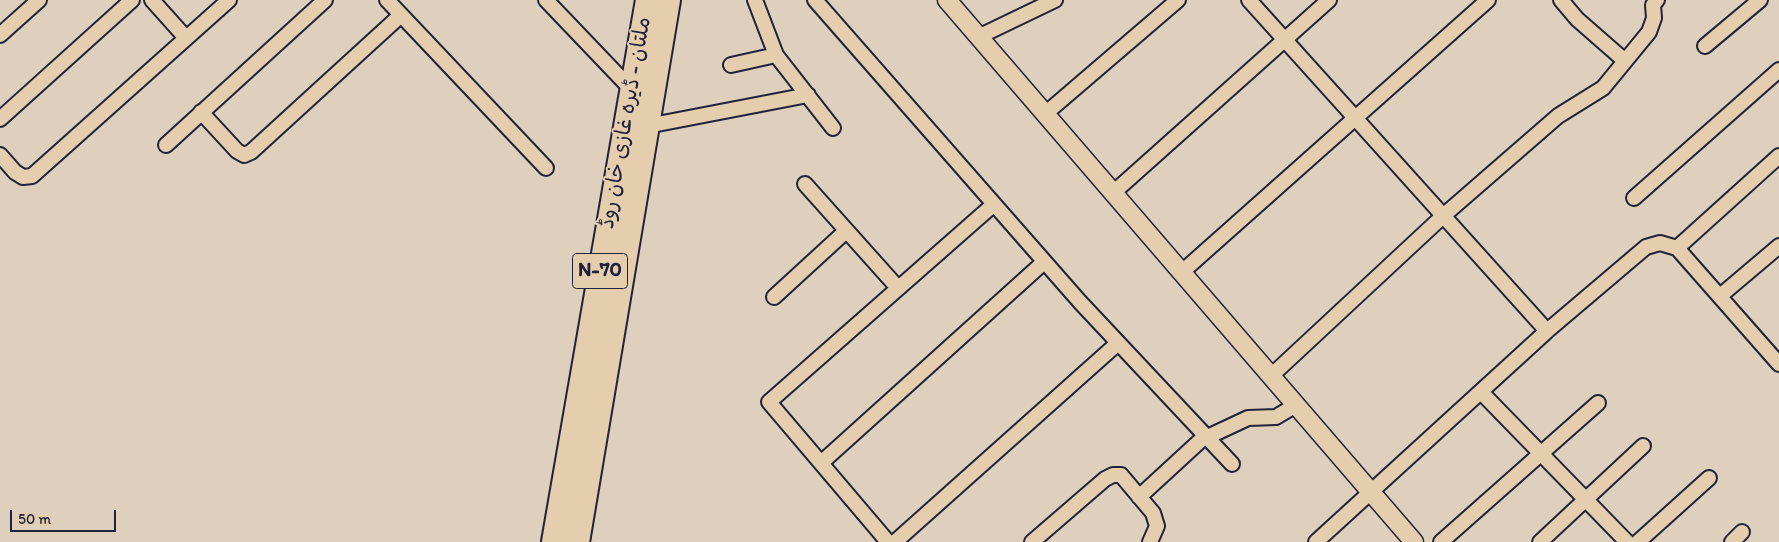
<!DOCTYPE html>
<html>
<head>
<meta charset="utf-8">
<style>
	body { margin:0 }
	#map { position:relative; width:1779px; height:542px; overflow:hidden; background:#dfcfbd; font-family:Itim,sans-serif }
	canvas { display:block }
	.scale { position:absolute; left:10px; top:510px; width:106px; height:22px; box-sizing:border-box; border:2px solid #22223b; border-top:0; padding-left:6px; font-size:15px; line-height:18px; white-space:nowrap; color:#22223b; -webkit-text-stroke:4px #e5ceae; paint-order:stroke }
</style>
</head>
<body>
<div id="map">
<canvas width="1779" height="542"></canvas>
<div class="scale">50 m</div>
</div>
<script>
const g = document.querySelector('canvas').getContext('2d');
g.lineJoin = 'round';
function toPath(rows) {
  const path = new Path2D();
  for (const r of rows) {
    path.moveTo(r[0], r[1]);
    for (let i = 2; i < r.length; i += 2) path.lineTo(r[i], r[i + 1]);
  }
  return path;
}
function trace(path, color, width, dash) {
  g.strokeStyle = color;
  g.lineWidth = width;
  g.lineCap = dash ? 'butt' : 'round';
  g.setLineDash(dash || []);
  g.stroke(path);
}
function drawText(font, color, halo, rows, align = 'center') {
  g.font = font + ' Itim,"Playpen Sans Arabic",sans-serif';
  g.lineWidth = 4;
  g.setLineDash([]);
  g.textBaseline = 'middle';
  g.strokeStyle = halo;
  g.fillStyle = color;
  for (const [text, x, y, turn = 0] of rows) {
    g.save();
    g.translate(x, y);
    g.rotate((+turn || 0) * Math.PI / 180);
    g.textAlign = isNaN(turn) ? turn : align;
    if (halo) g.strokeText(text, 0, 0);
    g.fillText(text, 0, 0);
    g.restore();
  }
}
const minor = toPath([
	[152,0,186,38],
	[387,0,546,168],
	[546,0,632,90],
	[755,0,776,55,833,128],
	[815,0,1080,302,1232,464],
	[1249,0,1547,331],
	[1561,0,1577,19,1625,61],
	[0,35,39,0],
	[978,37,1055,0],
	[1705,46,1760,0],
	[731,65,776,55],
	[201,112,237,151,244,155,251,152,401,15],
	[1045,114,1178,0],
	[0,119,132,0],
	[647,126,808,95],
	[166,145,325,0],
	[0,155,15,172,23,177,32,176,229,0],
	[805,184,898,288],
	[1113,193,1329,0],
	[1634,198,1779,70],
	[1677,248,1779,156],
	[1182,272,1488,0],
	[1720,296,1779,246],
	[774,297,846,231],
	[1271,376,1443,216,1558,116,1603,88,1649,32,1654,18,1653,5,1657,0],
	[1481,392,1627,542],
	[821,463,1044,262],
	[1139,497,1201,440,1248,418,1276,417,1296,405],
	[888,542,769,402,993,205],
	[895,542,1118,343],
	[1032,542,1105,479,1113,475,1121,475,1153,513,1157,526,1150,542],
	[1316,542,1547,331,1646,247,1660,243,1677,248,1779,364],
	[1441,542,1598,403],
	[1540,542,1643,446],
	[1638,542,1709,478],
	[1732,542,1742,532]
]);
const tertiary = toPath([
	[947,0,1414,542]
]);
const trunk = toPath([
	[554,542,648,0],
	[577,542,668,0]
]);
const shields = [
	[600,271,55]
];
const shieldNames = [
	["N-70",600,271]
];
const streetNames = [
	["ملتان - ڈیرہ غازی خان روڈ",626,123,-80]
];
trace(minor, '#22223b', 18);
trace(tertiary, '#22223b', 21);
trace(trunk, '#22223b', 28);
trace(minor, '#e5ceae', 14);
trace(tertiary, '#e5ceae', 18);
trace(trunk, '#e5ceae', 24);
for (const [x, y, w] of shields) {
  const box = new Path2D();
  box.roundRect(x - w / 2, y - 17.5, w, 35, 4);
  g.fillStyle = '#e5ceae';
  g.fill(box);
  trace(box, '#22223b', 1);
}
drawText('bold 20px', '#22223b', null, shieldNames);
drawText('21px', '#22223b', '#e5ceae', streetNames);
</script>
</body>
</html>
